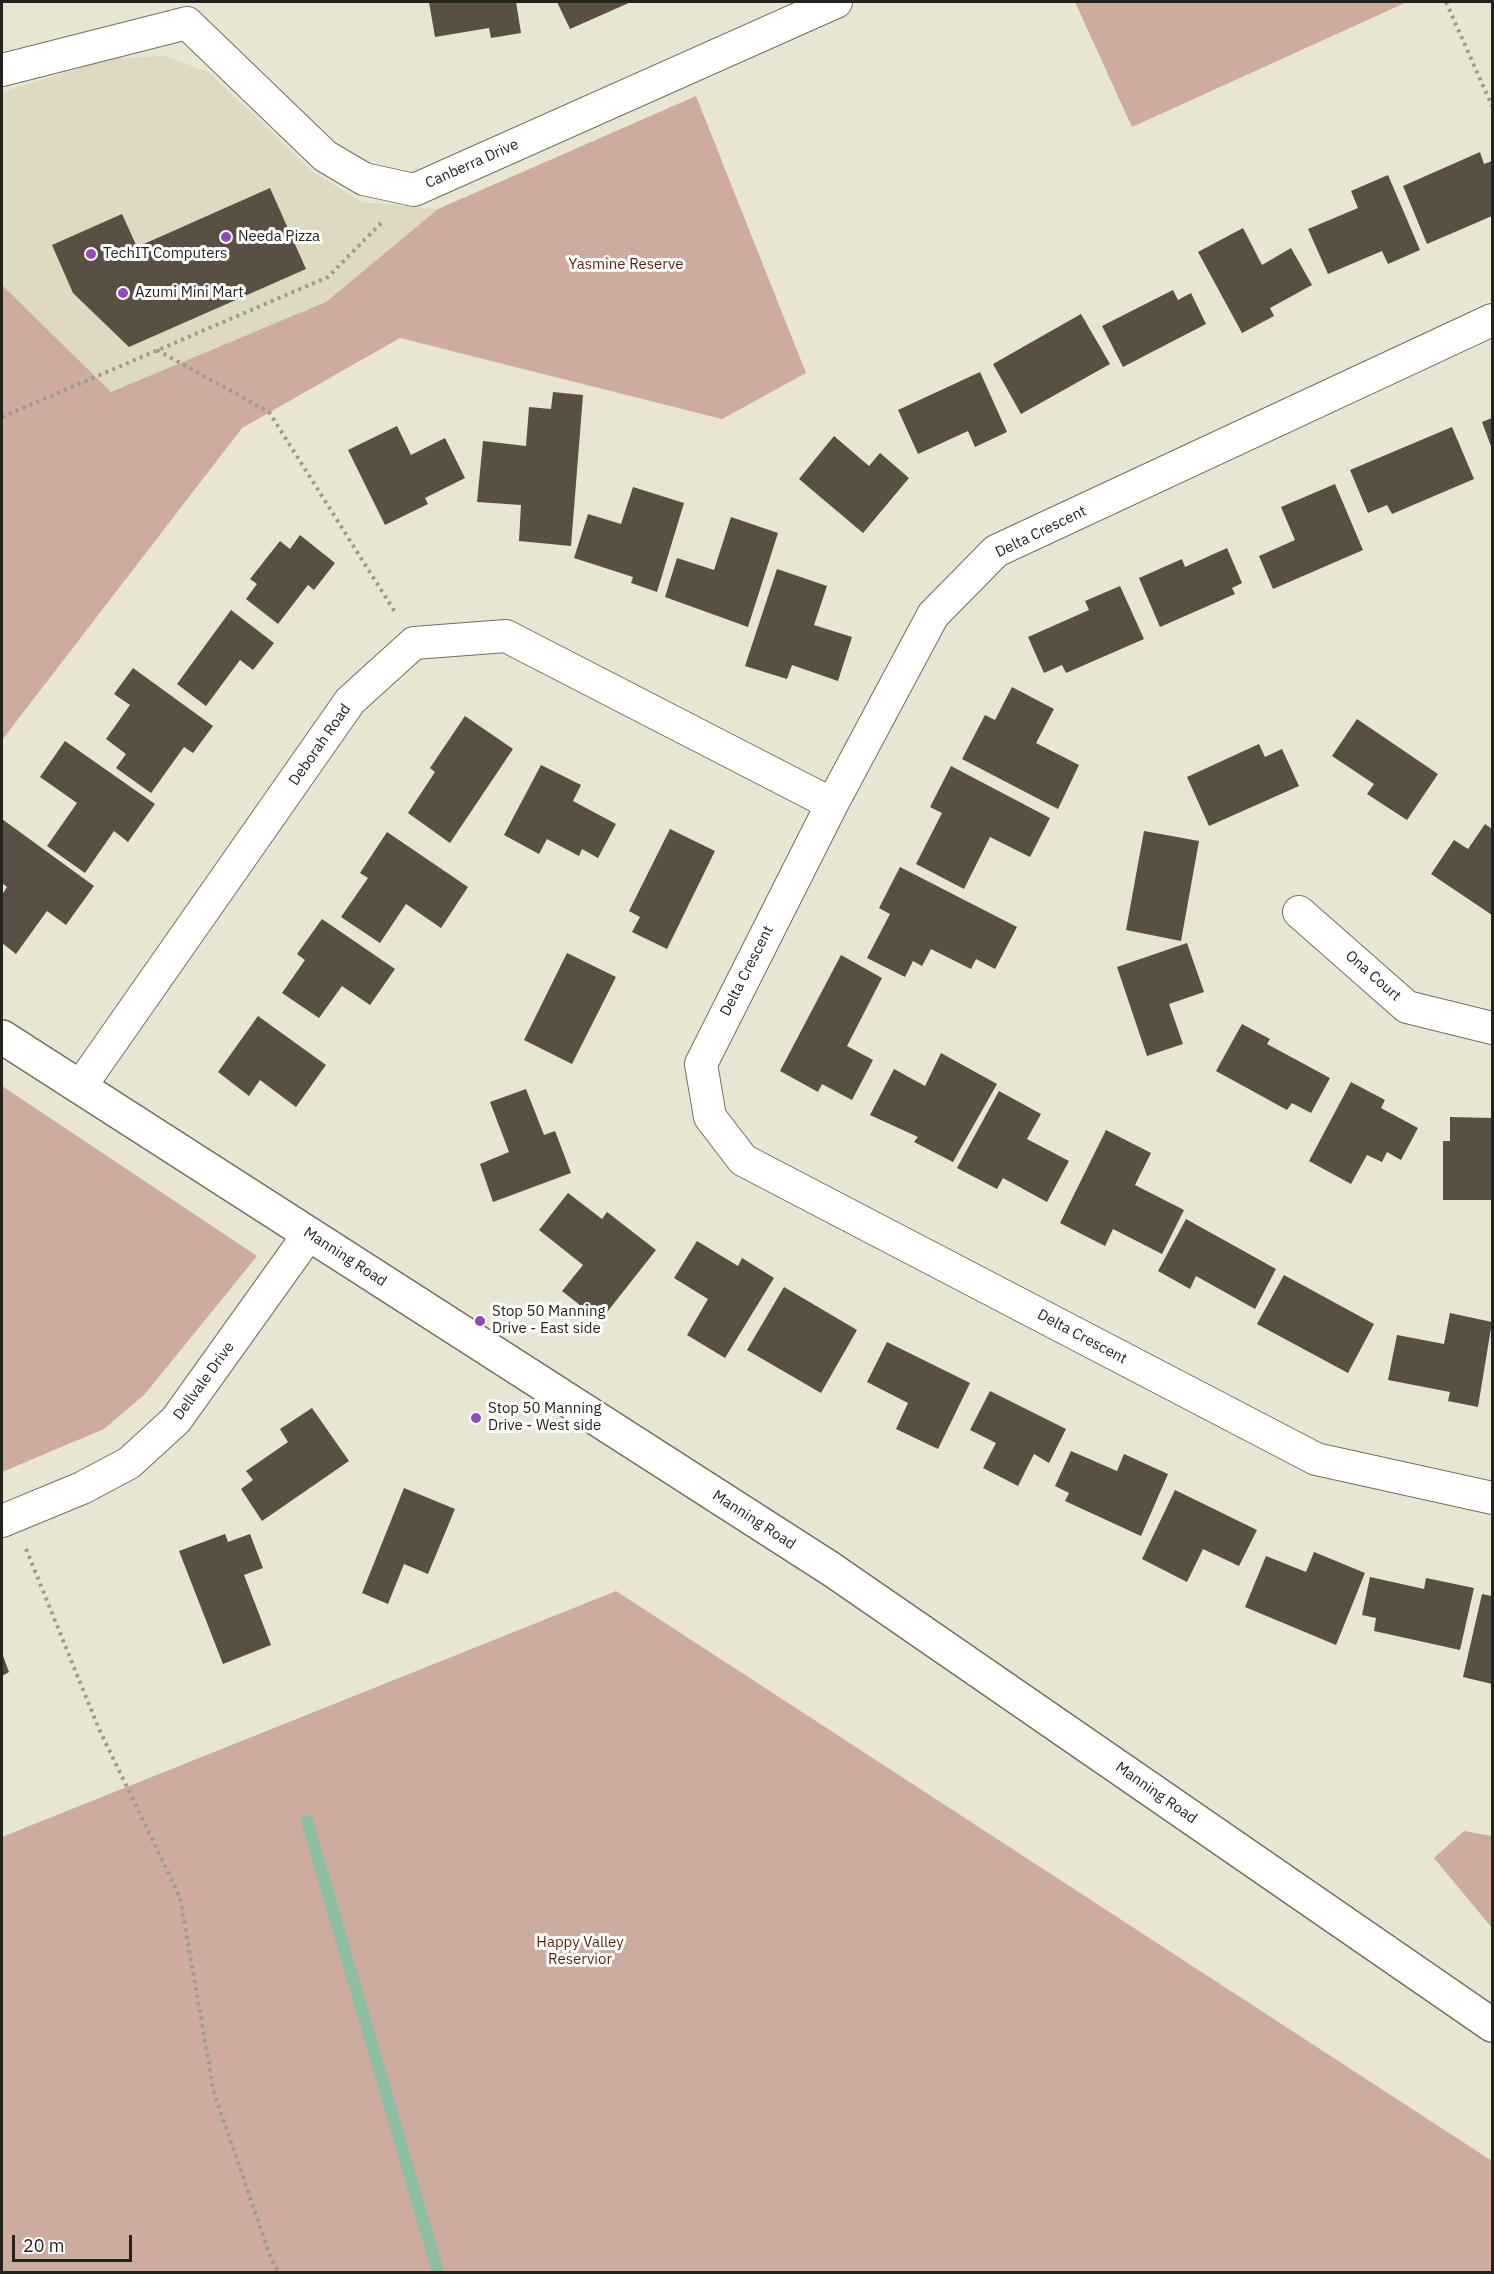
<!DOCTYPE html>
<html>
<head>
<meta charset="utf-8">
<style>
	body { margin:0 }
	#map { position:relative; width:1494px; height:2274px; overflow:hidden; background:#e8e5d3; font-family:"IBM Plex Sans",sans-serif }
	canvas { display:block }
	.frame { position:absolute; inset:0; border:3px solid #23221b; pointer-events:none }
	.scale { position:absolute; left:12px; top:2235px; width:120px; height:27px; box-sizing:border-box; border:3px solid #23221b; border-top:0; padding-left:8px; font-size:18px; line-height:21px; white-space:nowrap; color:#23221b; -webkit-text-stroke:4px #fff; paint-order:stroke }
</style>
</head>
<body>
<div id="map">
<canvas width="1494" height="2274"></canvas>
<div class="frame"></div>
<div class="scale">20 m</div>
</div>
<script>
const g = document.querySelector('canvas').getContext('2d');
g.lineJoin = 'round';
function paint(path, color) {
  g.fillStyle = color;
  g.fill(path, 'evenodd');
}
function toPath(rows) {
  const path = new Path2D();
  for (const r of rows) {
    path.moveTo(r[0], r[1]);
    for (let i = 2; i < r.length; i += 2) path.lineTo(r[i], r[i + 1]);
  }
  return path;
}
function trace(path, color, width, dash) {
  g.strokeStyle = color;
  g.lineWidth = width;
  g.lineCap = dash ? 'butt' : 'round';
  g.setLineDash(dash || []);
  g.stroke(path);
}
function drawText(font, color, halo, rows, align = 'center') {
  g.font = font + ' "IBM Plex Sans",sans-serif';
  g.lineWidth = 6;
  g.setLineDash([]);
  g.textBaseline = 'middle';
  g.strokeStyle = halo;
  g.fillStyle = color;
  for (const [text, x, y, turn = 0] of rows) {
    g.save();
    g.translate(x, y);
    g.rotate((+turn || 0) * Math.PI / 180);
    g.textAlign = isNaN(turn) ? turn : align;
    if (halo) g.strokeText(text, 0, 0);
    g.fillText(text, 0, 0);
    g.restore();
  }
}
const built = toPath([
	[165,56,210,73,310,170,361,202,438,209,326,302,111,393,2,285,2,92,114,58]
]);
const green = toPath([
	[1075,2,1407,2,1132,127],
	[696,96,806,373,722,419,400,338,242,428,2,740,2,285,111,392,326,302,438,209],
	[2,1086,257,1256,145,1394,104,1429,2,1472],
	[616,1591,1492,2161,1492,2272,2,2272,2,1837],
	[1464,1831,1492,1836,1492,1928,1434,1858]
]);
const stream = toPath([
	[307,1821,438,2272]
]);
const building = toPath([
	[429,2,516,2,521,33,491,38,489,28,435,37],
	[557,2,631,2,570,29],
	[1480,152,1484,164,1492,161,1492,216,1427,244,1403,186],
	[1388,175,1420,250,1388,264,1382,251,1328,274,1308,229,1358,208,1351,191],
	[270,188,306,269,129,347,73,293,52,245,122,214,137,247],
	[1243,228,1262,265,1291,248,1312,285,1270,308,1274,316,1242,333,1198,252],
	[1173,290,1178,300,1191,293,1206,324,1123,367,1102,326],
	[1081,314,1110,364,1021,414,993,364],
	[980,372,1007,432,975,447,968,431,918,454,898,410],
	[553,392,583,395,571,546,519,541,521,505,477,502,483,441,526,446,529,407,551,409],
	[1492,418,1492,449,1482,422],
	[397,426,411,455,445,438,465,478,425,498,428,504,385,525,348,450],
	[1452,427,1474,479,1392,514,1387,505,1368,513,1350,470],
	[834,436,869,466,880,453,909,478,863,533,799,479],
	[1335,484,1363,550,1273,589,1259,556,1295,540,1281,507],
	[633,487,684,503,657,592,631,583,633,577,574,558,588,514,621,524],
	[731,517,778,533,748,627,665,597,677,558,714,570],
	[300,535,335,563,314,590,308,585,278,624,246,599,257,584,250,579,280,541,290,549],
	[1227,548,1242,583,1232,588,1235,594,1160,627,1139,578,1182,559,1185,567],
	[777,569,827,586,814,625,852,637,838,681,792,665,787,679,745,666],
	[1120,586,1144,639,1066,673,1062,665,1044,673,1028,637,1089,610,1085,601],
	[231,610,274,643,253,670,240,660,206,706,177,684],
	[133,668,213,726,193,753,184,747,151,793,116,768,126,754,106,739,130,705,114,694],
	[1012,687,1054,709,1036,743,1079,765,1058,809,962,759,985,715,995,720],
	[465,716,513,749,450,843,408,813,435,772,430,768],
	[1357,719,1438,774,1407,820,1367,794,1374,784,1332,756],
	[65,741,155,804,128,842,114,831,85,873,47,846,77,803,40,777],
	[1259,744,1265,757,1282,749,1299,786,1209,826,1187,777],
	[541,765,581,785,573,801,616,824,598,858,582,849,579,856,547,839,539,854,504,835],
	[951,766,1050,818,1030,857,990,837,964,889,916,864,942,813,930,807],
	[2,819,94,886,66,925,47,911,16,954,2,943,2,895,7,887,2,883],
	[1485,824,1492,829,1492,915,1431,874,1454,840,1468,849],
	[670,829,715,851,667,949,632,932,640,917,629,911],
	[1144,831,1199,841,1181,941,1126,930],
	[387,832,468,887,441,928,406,904,380,943,341,917,368,878,360,873],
	[900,867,1017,927,995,969,976,959,971,969,931,949,922,966,913,961,905,977,867,958,890,914,879,908],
	[322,919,395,969,370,1005,342,986,319,1018,282,993,305,960,297,954],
	[1187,943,1204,992,1169,1004,1183,1044,1147,1056,1117,967],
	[567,953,616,977,572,1064,524,1040],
	[841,955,882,978,847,1046,873,1060,852,1100,822,1084,818,1092,780,1071],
	[258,1016,326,1065,296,1107,260,1080,249,1096,218,1072],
	[1242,1024,1270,1039,1267,1044,1330,1078,1311,1113,1292,1103,1287,1110,1216,1071],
	[941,1053,997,1084,953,1162,914,1142,918,1137,870,1115,894,1069,925,1086],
	[1351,1082,1385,1100,1381,1108,1418,1128,1401,1160,1387,1152,1382,1162,1367,1155,1351,1184,1309,1161],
	[526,1089,544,1135,555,1131,571,1173,493,1202,480,1164,509,1152,490,1102],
	[999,1091,1041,1114,1027,1139,1069,1161,1047,1202,1003,1178,997,1189,957,1168],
	[1450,1117,1492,1118,1492,1200,1443,1200,1443,1141,1450,1141],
	[1106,1130,1151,1153,1135,1185,1184,1210,1162,1254,1113,1229,1105,1246,1060,1223],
	[568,1193,602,1219,607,1212,656,1250,600,1321,562,1291,583,1265,539,1230],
	[1186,1219,1276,1269,1255,1309,1196,1276,1190,1289,1158,1271],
	[697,1241,738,1266,742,1258,774,1278,725,1358,687,1335,708,1299,674,1278],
	[1284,1275,1374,1324,1348,1373,1257,1324],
	[784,1287,857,1330,821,1393,747,1350],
	[1450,1313,1492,1322,1478,1407,1448,1401,1450,1392,1388,1380,1397,1335,1444,1344],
	[887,1342,970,1383,938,1449,896,1429,908,1403,867,1382],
	[990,1391,1066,1429,1049,1463,1034,1454,1018,1486,983,1468,996,1443,970,1430],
	[312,1408,349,1461,262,1521,241,1489,253,1480,246,1471,288,1442,280,1429],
	[1071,1451,1117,1471,1124,1454,1168,1474,1141,1536,1065,1501,1069,1493,1055,1486],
	[404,1488,455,1509,428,1574,404,1564,388,1604,362,1593],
	[1175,1490,1257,1530,1239,1566,1203,1549,1187,1582,1142,1559],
	[225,1534,228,1542,250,1534,263,1568,244,1575,271,1645,223,1664,179,1551],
	[1314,1552,1365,1573,1336,1645,1245,1607,1266,1556,1306,1572],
	[1370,1577,1424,1589,1426,1578,1474,1588,1460,1650,1374,1631,1376,1618,1362,1615],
	[1482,1594,1492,1596,1492,1684,1463,1677],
	[2,1653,9,1672,2,1676]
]);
const path = toPath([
	[1446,2,1492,106],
	[157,350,269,412,395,612],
	[2,417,328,277,383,221],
	[26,1549,99,1729,180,1897,214,2093,272,2261,279,2272]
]);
const minor = toPath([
	[187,23,325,156,364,179,414,190,836,2],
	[2,70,187,23],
	[1492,320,996,551,933,615,832,804,701,1064,710,1117,743,1160,1316,1459,1492,1498],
	[1299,912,1407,1007,1492,1028],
	[80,1087,350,701,414,643,506,636,832,804],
	[2,1521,82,1488,129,1463,176,1420,309,1234]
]);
const tertiary = toPath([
	[2,1037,831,1569,1492,2025]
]);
const markers = [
	[226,237,6,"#9249bc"],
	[91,254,6,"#9249bc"],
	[123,293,6,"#9249bc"],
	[480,1321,6,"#9249bc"],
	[476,1418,6,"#9249bc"]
];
const streetNames = [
	["Canberra Drive",472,164,-24],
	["Delta Crescent",1041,532,-26],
	["Deborah Road",320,745,-55],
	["Delta Crescent",747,971,-63],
	["Ona Court",1373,976,41],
	["Manning Road",345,1257,33],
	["Delta Crescent",1082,1337,28],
	["Dellvale Drive",204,1381,-54],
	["Manning Road",754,1520,33],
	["Manning Road",1156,1793,35]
];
const poiNames = [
	["Needa Pizza",238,237],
	["TechIT Computers",103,254],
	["Azumi Mini Mart",135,293],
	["Stop 50 Manning",492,1312],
	["Drive - East side",492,1329],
	["Stop 50 Manning",488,1409],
	["Drive - West side",488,1426]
];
const parkNames = [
	["Yasmine Reserve",626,265],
	["Happy Valley",580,1943],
	["Reservior",580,1960]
];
paint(built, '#dedac2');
paint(green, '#cdab9e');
trace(stream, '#8abda1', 12);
paint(building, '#5a4f43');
trace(minor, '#706e5e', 34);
trace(tertiary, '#706e5e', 36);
trace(path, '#9c9a8c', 4, [3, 4.5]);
trace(minor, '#fff', 32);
trace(tertiary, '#fff', 33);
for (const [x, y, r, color] of markers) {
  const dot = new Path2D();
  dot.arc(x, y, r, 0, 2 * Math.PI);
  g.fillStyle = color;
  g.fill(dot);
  trace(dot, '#fff', 2);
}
drawText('15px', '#23221b', '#fff', streetNames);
drawText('15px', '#23221b', '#fff', poiNames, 'left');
drawText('15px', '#5c1e03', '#fff', parkNames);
</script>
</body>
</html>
